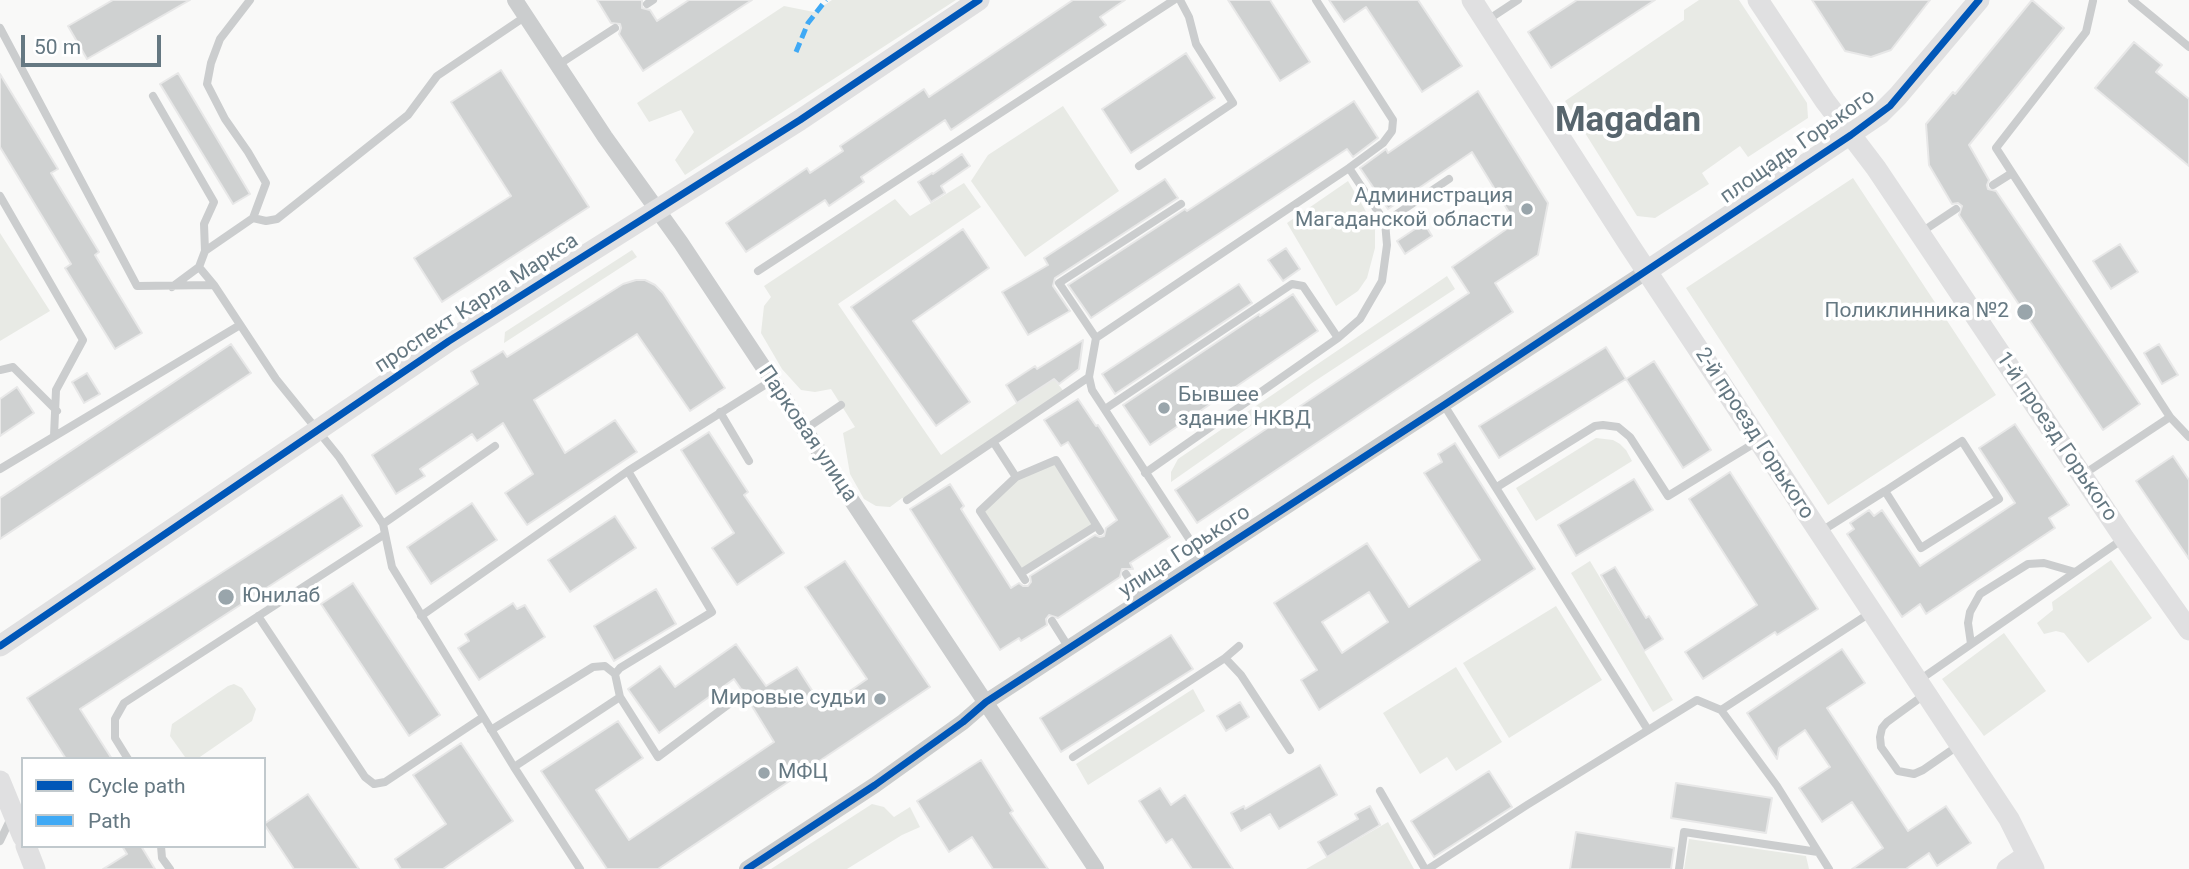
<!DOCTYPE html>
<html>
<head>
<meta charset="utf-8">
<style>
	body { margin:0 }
	#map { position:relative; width:2189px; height:869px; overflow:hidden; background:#f9f9f8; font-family:Roboto,sans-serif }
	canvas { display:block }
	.legend { position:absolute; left:21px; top:757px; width:245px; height:91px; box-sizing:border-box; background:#fff; border:2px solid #c1c9cd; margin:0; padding:9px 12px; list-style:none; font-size:21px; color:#657882 }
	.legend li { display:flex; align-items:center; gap:14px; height:35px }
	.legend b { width:35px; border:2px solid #c1c9cd }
	.scale { position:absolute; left:21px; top:35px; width:140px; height:32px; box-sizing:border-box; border:4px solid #657882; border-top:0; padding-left:9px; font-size:21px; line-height:24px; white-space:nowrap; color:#657882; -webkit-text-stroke:5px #fff; paint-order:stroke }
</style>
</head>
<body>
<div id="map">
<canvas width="2189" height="869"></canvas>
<ul class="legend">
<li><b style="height:9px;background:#0057b8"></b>Cycle path</li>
<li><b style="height:9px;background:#3fa9f5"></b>Path</li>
</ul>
<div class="scale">50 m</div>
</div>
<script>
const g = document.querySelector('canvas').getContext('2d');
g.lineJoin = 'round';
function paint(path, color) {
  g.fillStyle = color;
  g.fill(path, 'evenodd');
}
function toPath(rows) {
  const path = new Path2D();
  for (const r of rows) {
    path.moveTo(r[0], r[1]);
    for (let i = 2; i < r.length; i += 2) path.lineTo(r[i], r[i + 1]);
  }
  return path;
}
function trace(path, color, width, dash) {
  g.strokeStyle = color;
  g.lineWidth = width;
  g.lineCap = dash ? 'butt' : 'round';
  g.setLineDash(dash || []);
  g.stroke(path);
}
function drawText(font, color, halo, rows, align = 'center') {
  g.font = font + ' Roboto,sans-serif';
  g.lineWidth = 7;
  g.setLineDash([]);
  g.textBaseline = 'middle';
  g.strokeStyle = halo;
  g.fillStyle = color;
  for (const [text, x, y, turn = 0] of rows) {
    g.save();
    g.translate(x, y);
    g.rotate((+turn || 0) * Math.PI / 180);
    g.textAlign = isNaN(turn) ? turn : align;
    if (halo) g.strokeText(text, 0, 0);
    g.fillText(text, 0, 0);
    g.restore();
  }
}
const green = toPath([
	[832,0,956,0,685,175,675,160,694,132,681,110,649,122,637,103,784,6,814,12],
	[1699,0,1739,0,1807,103,1808,118,1748,157,1740,146,1702,173,1709,184,1655,218,1637,216,1565,101,1684,20,1684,10],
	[1063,106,1119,191,1025,257,971,181,988,155],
	[1853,178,1996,395,1828,505,1686,288],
	[1348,181,1364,208,1375,230,1375,248,1367,278,1358,291,1336,306,1287,223],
	[964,183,981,207,838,304,941,455,1053,378,1066,394,907,500,902,498,890,507,876,506,864,499,850,474,843,433,855,427,831,389,815,392,801,390,782,369,761,333,764,306,771,297,764,286,895,199,910,216],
	[0,233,50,311,0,341],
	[632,250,637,257,504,343,505,332],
	[1447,276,1455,289,1312,383,1171,482,1171,472,1178,459],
	[1596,438,1613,440,1620,444,1626,450,1632,461,1536,521,1516,488],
	[1056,460,1096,526,1021,573,980,511,1016,477],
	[2111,560,2152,618,2088,663,2064,633,2056,631,2044,634,2037,623,2053,610,2052,602],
	[1590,561,1673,700,1653,712,1571,573],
	[1556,606,1602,680,1509,738,1463,663],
	[2004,633,2046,691,1984,736,1942,679],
	[1456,667,1502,742,1456,771,1447,757,1420,774,1383,713],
	[234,684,242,688,256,709,252,721,197,759,185,757,170,736,172,724,228,686],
	[1193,689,1205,711,1088,785,1076,764],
	[872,804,884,807,894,817,910,807,920,827,902,835,847,869,771,869],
	[1388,822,1414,869,1306,869],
	[1689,839,1806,856,1809,869,1684,869]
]);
const building = toPath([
	[113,0,190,0,87,59,68,26,113,0],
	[597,0,642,0,642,8,650,10,657,21,689,0,752,0,643,71,619,34,621,28,620,24,611,23,597,0],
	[1073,0,1125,0,1100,17,1106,25,951,130,945,120,861,177,864,182,829,206,825,200,746,252,726,223,807,168,810,173,843,151,840,146,924,89,929,97,1073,0],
	[1228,0,1270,0,1310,62,1280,81,1228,0],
	[1329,0,1418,0,1462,66,1422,92,1366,7,1344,22,1329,0],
	[1577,0,1655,0,1551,68,1528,32,1577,0],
	[1812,0,1930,0,1891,50,1871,57,1845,51,1812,0],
	[2032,0,2064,28,1969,145,1989,180,1987,185,1988,189,1996,191,2140,404,2103,430,1959,215,1962,206,1958,203,1952,204,1929,165,1926,124,1953,92,1955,94,2032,0],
	[2134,42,2162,65,2156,72,2189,99,2189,166,2095,88,2134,42],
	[1186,53,1215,98,1131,153,1102,109,1186,53],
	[501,70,589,207,442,302,414,258,511,196,451,102,501,70],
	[178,73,250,194,233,204,160,84,178,73],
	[0,74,58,169,51,173,99,252,95,255,142,333,115,349,65,268,71,264,0,147,0,74],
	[1478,91,1548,203,1538,255,1495,283,1513,312,1197,523,1175,490,1469,293,1452,267,1508,228,1510,214,1472,152,1388,209,1360,168,1386,149,1388,153,1478,91],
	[1354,101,1378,138,1353,157,1347,149,1091,318,1068,285,1185,209,1187,211,1354,101],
	[962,154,970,166,941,186,945,193,931,202,918,182,932,173,933,174,962,154],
	[1165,179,1178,198,1055,278,1053,286,1070,311,1028,335,1002,292,1048,265,1044,258,1165,179],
	[1424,223,1432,236,1405,254,1397,241,1424,223],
	[963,229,989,268,913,321,970,402,936,426,851,307,963,229],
	[2120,244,2138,272,2111,289,2093,261,2120,244],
	[1286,248,1300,269,1283,281,1268,260,1286,248],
	[636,280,645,280,655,285,663,293,725,388,690,411,637,334,534,400,565,453,615,420,637,452,527,525,505,493,533,474,503,423,477,441,472,434,420,469,425,476,396,494,372,455,478,384,471,371,503,351,507,357,623,284,636,280],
	[1239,284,1252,303,1115,394,1102,374,1239,284],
	[1293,294,1318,331,1150,445,1123,405,1259,314,1260,316,1293,294],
	[1083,340,1079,369,1059,384,1054,379,1017,403,1006,385,1035,366,1037,369,1083,340],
	[231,344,251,373,0,539,0,498,231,344],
	[2159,344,2178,375,2162,384,2144,353,2159,344],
	[1606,347,1626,379,1499,458,1479,426,1606,347],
	[1654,361,1711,450,1683,468,1626,379,1654,361],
	[87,373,100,394,84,403,72,382,87,373],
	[17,387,34,413,0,436,0,399,17,387],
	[1078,399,1096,426,1098,425,1170,537,1130,563,1133,569,1122,569,1120,577,1058,618,1049,615,1046,619,1047,625,1021,641,1019,638,1000,650,910,509,950,484,964,506,961,509,1011,588,1019,583,1023,586,1028,586,1031,582,1030,576,1095,535,1100,537,1104,536,1106,528,1117,520,1068,442,1061,446,1044,420,1078,399],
	[2015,424,2069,505,2049,518,2055,528,1926,614,1920,604,1902,617,1847,534,1854,529,1850,523,1869,510,1874,516,1882,510,1920,566,2015,503,1979,448,2015,424],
	[709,432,748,492,744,495,784,553,737,585,712,548,734,533,681,450,709,432],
	[1455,443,1535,569,1319,710,1301,680,1317,670,1274,603,1367,543,1409,607,1480,560,1424,473,1442,462,1438,454,1455,443],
	[1369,592,1388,622,1342,653,1322,622,1369,592],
	[2173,456,2189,480,2189,559,2136,481,2173,456],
	[1730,472,1818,609,1777,635,1775,632,1703,679,1685,652,1757,605,1689,499,1730,472],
	[1634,479,1653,510,1576,556,1558,525,1634,479],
	[342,495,362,526,80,709,112,759,66,759,27,698,342,495],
	[472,503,497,540,431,584,407,547,472,503],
	[615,516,636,548,570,592,548,560,615,516],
	[845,561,930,687,658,869,607,869,541,771,618,721,643,758,596,790,629,840,774,742,747,698,747,692,741,689,734,679,659,733,628,689,660,666,675,687,736,644,766,686,797,667,824,709,867,679,805,587,845,561],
	[1615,567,1646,618,1649,616,1663,639,1644,651,1601,575,1615,567],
	[353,583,440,715,409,736,321,604,353,583],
	[656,589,676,624,614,661,594,626,656,589],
	[513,603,517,609,525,605,545,637,479,680,458,648,469,641,465,634,513,603],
	[1171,635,1193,669,1061,752,1040,718,1171,635],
	[1842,649,1865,683,1827,708,1908,831,1946,806,1971,843,1937,866,1929,853,1906,869,1852,869,1883,848,1852,802,1822,822,1799,788,1830,767,1805,730,1779,748,1777,759,1747,713,1842,649],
	[1240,702,1249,717,1226,731,1217,716,1240,702],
	[461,743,513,821,443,869,401,869,395,859,446,824,413,775,461,743],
	[981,760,1013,811,1010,813,1048,869,993,869,972,837,949,852,917,801,981,760],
	[1320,765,1337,795,1279,829,1270,814,1241,831,1231,813,1244,806,1245,809,1320,765],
	[1489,771,1512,807,1434,857,1411,821,1489,771],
	[1676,783,1772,798,1766,833,1671,818,1676,783],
	[1160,788,1171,805,1185,795,1233,869,1192,869,1172,839,1166,843,1139,801,1160,788],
	[308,794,359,869,294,869,264,824,308,794],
	[1370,806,1380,825,1327,857,1318,842,1358,819,1355,814,1370,806],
	[1576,832,1674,848,1671,869,1570,869,1576,832],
	[122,846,141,846,155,869,103,869,127,854,122,846]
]);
const lane = toPath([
	[250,0,220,39,211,63,207,84,225,119,248,152,266,183,253,218],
	[2132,0,2189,47],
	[647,4,653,0],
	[1486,21,1518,0],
	[0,28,137,286,214,285,276,379,339,457,383,524,392,567,514,767,580,869],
	[558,65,615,28],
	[153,96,214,202,204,224,205,251,199,267,214,285],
	[1139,166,1233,103,1196,44,1189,17,1180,0],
	[1993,185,2012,173],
	[0,196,83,340,56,390,54,436],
	[1385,222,1449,179],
	[1920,233,1956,209],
	[205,251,253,218,266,221,277,219,408,115,437,76,526,16],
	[758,271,1174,0],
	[172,287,199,267],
	[1096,338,1059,283,1181,204],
	[0,370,13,367,57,411],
	[1444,405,1648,730],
	[1105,409,1292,284,1303,286,1338,338],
	[720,412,749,461],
	[2170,417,2189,437],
	[804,430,841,405],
	[994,443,1016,477,1056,460,1100,531],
	[0,469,240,325],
	[1145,473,1338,338,1360,319,1382,281,1387,245,1385,222,1349,168],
	[2084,474,2170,417,1996,148,2086,32,2093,1],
	[1016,477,980,511,1025,580],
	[1497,487,1595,426,1603,425,1618,427,1630,437,1668,496,1758,441],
	[907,500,1089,377],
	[383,524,495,446],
	[1820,532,1885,491,1921,548,1999,499,1962,441,1885,491],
	[1203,560,1092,390,1089,377,1096,338,1349,168,1383,143,1392,131,1393,120,1316,0],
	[1021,573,1096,526],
	[1126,574,1142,600],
	[258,616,365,777,374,784,385,782,483,717],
	[421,616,628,471,771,381],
	[1052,621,1069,648],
	[1971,644,1968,623,1970,612,1980,594,2028,564,2044,563,2075,572],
	[1225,658,1239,646],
	[1918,681,2123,539],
	[1924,695,1887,722,1882,728,1880,737,1881,747,1891,761,1898,771,1914,774,1923,770,1959,745],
	[620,697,658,757,741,695],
	[1721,710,1777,786,1829,869],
	[491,730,593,667,605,666,615,674],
	[1073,757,1225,658,1241,675,1290,750],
	[128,759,115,738,115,719,124,703,385,534],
	[514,767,620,697,615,674,620,668,712,612,628,471],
	[1380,791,1425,869],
	[0,841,11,818],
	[161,846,162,858,170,869],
	[1428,869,1527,805,1697,700,1721,710,1870,613],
	[1679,869,1684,832,1818,852]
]);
const street = toPath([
	[515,0,605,137,681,243,1096,869],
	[747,869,875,785,963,722,986,702,1647,271]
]);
const secondary = toPath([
	[1472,0,1628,243,2009,819,2034,869],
	[1758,0,1825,101,1876,168,2124,538,2189,630],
	[1647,271,1880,114,1898,96,1979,0],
	[0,646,449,341,800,120,979,0],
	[0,781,23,837],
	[26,846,35,869],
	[2007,869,2027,855]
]);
const quiet = toPath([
	[796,52,808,23,826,0]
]);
const cycleway = toPath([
	[0,646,449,341,800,120,979,0],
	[747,869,875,785,963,722,986,702,1444,405,1851,135,1890,106,1979,0]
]);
const markers = [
	[1527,209,7,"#99a5ab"],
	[2025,312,9,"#99a5ab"],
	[1164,408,7,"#99a5ab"],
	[226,597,9,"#99a5ab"],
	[880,699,7,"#99a5ab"],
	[764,773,7,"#99a5ab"]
];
const streetNames = [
	["площадь Горького",1798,147,-35],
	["проспект Карла Маркса",477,304,-33],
	["Парковая улица",807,434,56],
	["2-й проезд Горького",1754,434,57],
	["1-й проезд Горького",2056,437,56],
	["улица Горького",1185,552,-33]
];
const poiNames = [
	["Администрация",1513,197],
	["Магаданской области",1513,221],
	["Поликлинника №2",2009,312],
	["Бывшее",1178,396,"left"],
	["здание НКВД",1178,420,"left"],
	["Юнилаб",242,597,"left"],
	["Мировые судьи",866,699],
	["МФЦ",778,773,"left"]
];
const townNames = [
	["Magadan",1628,122]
];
paint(green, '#e8eae5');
paint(building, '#cfd1d1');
trace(building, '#e8e8e8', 2);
trace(lane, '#cbcdce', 8);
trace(street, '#cbcdce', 16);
trace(secondary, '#e0e0e1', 21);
trace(quiet, '#3fa9f5', 5, [10, 5]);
trace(cycleway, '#0057b8', 7);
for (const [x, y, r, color] of markers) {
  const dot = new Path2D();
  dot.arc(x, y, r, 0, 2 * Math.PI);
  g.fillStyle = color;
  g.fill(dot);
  trace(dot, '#fff', 2.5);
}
drawText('21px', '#657882', '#fff', streetNames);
drawText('21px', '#657882', '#fff', poiNames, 'right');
drawText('bold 35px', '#57656d', '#fff', townNames);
</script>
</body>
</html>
